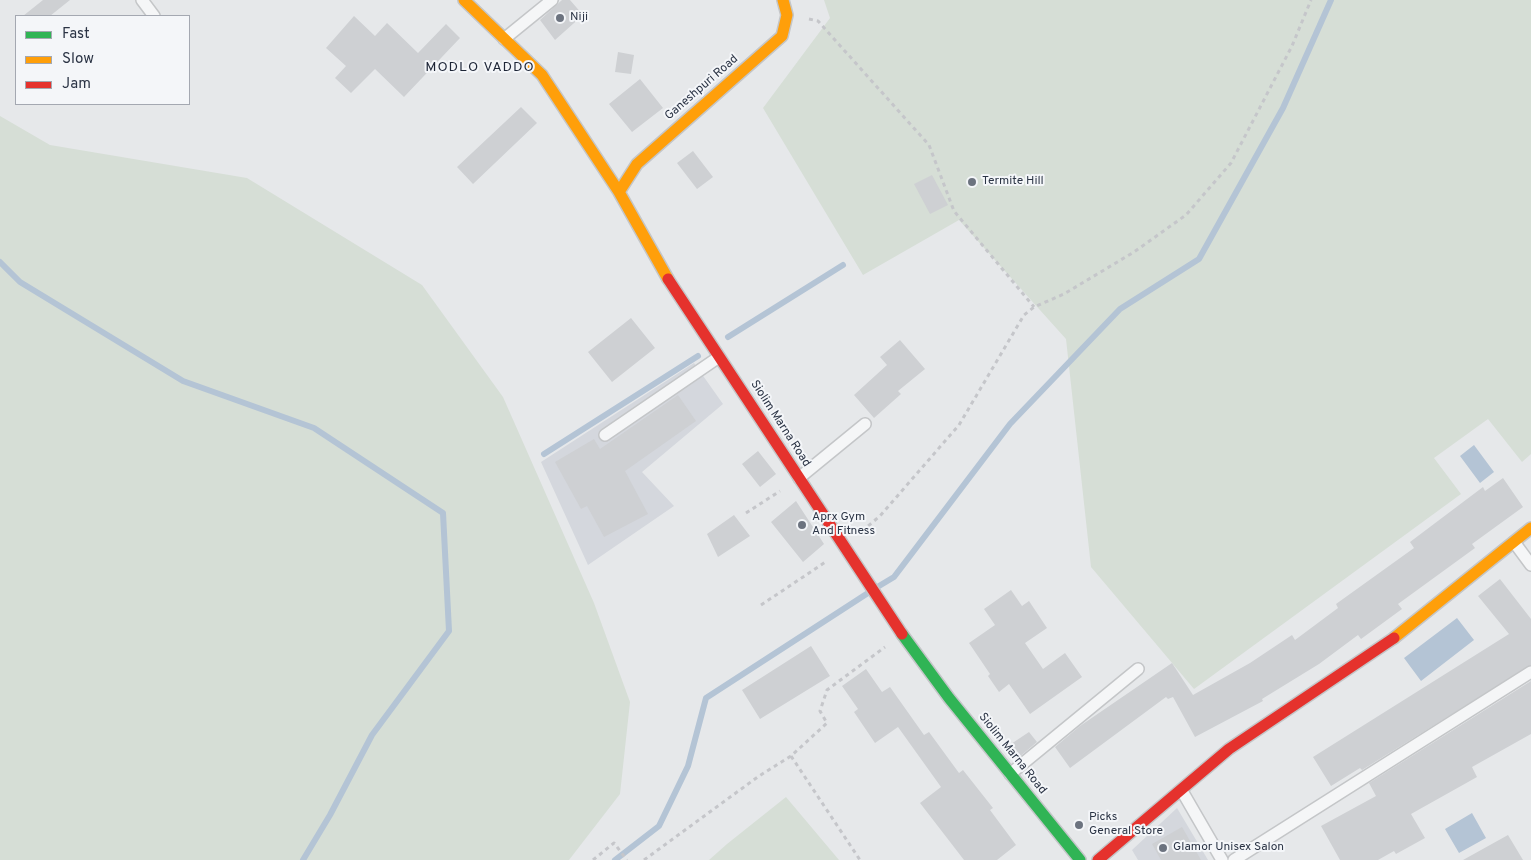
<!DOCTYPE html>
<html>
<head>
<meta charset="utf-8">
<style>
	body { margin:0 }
	#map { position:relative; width:1531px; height:860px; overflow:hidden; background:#e6e8ea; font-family:Overpass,sans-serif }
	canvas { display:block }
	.legend { position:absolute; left:15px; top:15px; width:175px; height:90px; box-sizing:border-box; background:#f4f6f9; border:1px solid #a4a8b1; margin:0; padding:6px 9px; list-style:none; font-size:15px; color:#2b3445 }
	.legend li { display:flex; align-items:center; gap:10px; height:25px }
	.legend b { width:25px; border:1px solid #a4a8b1 }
</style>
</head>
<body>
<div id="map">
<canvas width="1531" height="860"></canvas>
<ul class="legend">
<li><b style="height:6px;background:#30b455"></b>Fast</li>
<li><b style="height:6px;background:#ff9f0a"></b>Slow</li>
<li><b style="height:6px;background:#e5322d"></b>Jam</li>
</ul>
</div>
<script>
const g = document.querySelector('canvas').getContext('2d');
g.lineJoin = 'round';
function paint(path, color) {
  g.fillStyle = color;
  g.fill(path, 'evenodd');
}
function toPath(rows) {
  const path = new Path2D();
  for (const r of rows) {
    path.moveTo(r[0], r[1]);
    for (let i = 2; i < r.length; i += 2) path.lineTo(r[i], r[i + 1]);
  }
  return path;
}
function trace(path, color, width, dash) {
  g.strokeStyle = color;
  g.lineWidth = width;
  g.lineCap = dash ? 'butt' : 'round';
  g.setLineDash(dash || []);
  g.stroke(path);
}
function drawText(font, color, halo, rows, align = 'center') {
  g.font = font + ' Overpass,sans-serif';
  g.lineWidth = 4;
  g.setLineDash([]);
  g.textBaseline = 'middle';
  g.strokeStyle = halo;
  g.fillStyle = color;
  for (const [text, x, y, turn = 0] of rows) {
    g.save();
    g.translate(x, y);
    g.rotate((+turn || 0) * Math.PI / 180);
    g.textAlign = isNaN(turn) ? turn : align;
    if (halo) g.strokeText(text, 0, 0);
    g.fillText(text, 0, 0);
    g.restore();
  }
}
const built = toPath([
	[694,363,723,404,642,472,674,506,588,565,541,462],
	[1177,808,1208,860,1138,860,1132,850]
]);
const green = toPath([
	[824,0,1531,0,1531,454,1522,462,1488,419,1434,458,1461,494,1194,689,1091,567,1066,339,959,220,863,275,763,108,830,18],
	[0,116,50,145,247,178,422,285,503,397,594,603,630,702,620,794,569,860,0,860],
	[786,797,839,860,709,860,727,844]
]);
const water = toPath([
	[1474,445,1494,472,1480,483,1460,456],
	[1457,618,1474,640,1421,681,1404,658],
	[1472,813,1486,838,1459,853,1445,829]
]);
const stream = toPath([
	[0,262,20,282,183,381,314,428,443,513,449,631,372,735,330,815,303,860],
	[728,337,843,265],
	[544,454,698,356],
	[879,586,894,577,1010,424,1120,309,1199,259,1283,108,1331,0],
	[615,860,659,826,688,766,706,698,868,593]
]);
const building = toPath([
	[43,0,70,0,50,16,23,16],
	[562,0,570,0,583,15,555,40,540,20],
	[354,16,375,36,387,23,418,53,446,24,460,38,404,97,375,69,351,93,335,78,346,66,326,48],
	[618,52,634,55,631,74,615,72],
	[640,79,663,108,632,132,609,104],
	[521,107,537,123,473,184,457,167],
	[693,151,713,177,697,189,677,163],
	[932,175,948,205,930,214,914,184],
	[631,318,655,348,612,382,588,352],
	[900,340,925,369,898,391,901,394,874,418,854,395,887,365,880,357],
	[678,395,696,421,625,471,648,514,604,537,587,506,581,509,555,462,594,439,600,449],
	[758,451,776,474,760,487,742,464],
	[1503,478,1523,507,1472,544,1475,548,1398,604,1402,609,1361,639,1358,635,1319,664,1262,699,1263,701,1195,737,1173,697,1168,699,1166,697,1070,768,1055,747,1080,726,1172,663,1193,695,1250,663,1292,635,1295,640,1338,608,1336,604,1414,548,1410,542,1483,487,1485,491],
	[796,501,824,544,803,562,771,522],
	[734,515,750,536,718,557,707,534],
	[1500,579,1531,619,1531,665,1362,770,1360,768,1331,786,1313,757,1509,634,1478,596],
	[1011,590,1022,606,1029,601,1047,628,1025,643,1043,669,1065,653,1082,677,1030,714,1009,684,999,692,988,676,990,674,969,643,995,625,984,609],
	[811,646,830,676,760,719,742,690],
	[866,669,882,692,890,687,924,735,929,732,959,773,963,770,993,808,990,810,1016,845,997,860,964,860,920,803,941,787,898,727,875,743,854,712,858,709,842,686],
	[1531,681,1531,734,1472,767,1477,777,1411,814,1425,838,1396,854,1394,851,1378,860,1340,860,1321,826,1376,796,1369,783],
	[1029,732,1037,742,1018,758,1008,746],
	[1182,827,1201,860,1161,860,1152,844],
	[1508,835,1523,860,1463,860]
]);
const path = toPath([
	[809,19,818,21,929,145,954,211,1034,307],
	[746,513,780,491],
	[862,531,880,516,959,425,1024,315,1034,307,1064,294,1134,252,1186,215,1231,163,1292,46,1311,0],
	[761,605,827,561],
	[791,756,860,860],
	[593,860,614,843,627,860],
	[644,860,759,776,791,756,827,723,820,711,827,690,885,647]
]);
const lane = toPath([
	[142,0,154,16],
	[504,39,552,0],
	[605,435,719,357],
	[799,478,865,424],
	[1514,542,1531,565],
	[1010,774,1138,669],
	[1182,791,1222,860],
	[1234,860,1531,672]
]);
const fast = toPath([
	[902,634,949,698,1080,860]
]);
const slow = toPath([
	[464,0,542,75,619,192,668,279],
	[619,192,637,164,782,36,787,15,783,0],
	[1394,638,1531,528]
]);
const jam = toPath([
	[668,279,902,634],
	[1098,860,1229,749,1394,638]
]);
const markers = [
	[560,18,5,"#6c737f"],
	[972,182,5,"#6c737f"],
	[802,525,5,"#6c737f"],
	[1079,825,5,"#6c737f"],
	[1163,848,5,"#6c737f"]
];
const poiNames = [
	["Niji",570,18],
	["Termite Hill",982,182],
	["Aprx Gym",812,518],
	["And Fitness",812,532],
	["Picks",1089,818],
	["General Store",1089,832],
	["Glamor Unisex Salon",1173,848]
];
const streetNames = [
	["Ganeshpuri Road",702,88,-41],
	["Siolim Marna Road",780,424,57],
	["Siolim Marna Road",1012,754,51]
];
const neighbourhoodNames = [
	["MODLO VADDO",480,68]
];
paint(built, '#d4d7dd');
paint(green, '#d6ded6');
paint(water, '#b4c4d5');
trace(stream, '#b4c4d5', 6);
paint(building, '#ced0d3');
trace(lane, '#c4c6c8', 14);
trace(fast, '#c4c6c8', 14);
trace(slow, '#c4c6c8', 14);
trace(jam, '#c4c6c8', 14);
trace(path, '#c5c6ca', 3, [4, 4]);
trace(lane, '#f5f6f7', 11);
trace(fast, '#30b455', 11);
trace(slow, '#ff9f0a', 11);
trace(jam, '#e5322d', 11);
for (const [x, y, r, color] of markers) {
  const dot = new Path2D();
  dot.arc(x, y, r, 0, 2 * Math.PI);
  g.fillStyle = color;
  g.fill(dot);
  trace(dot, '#f4f6f9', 2);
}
drawText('12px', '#2b3445', '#f4f6f9', poiNames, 'left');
drawText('12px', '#2b3445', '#f4f6f9', streetNames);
g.letterSpacing = '1px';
drawText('14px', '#1d2536', '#f4f6f9', neighbourhoodNames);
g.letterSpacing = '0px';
</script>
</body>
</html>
